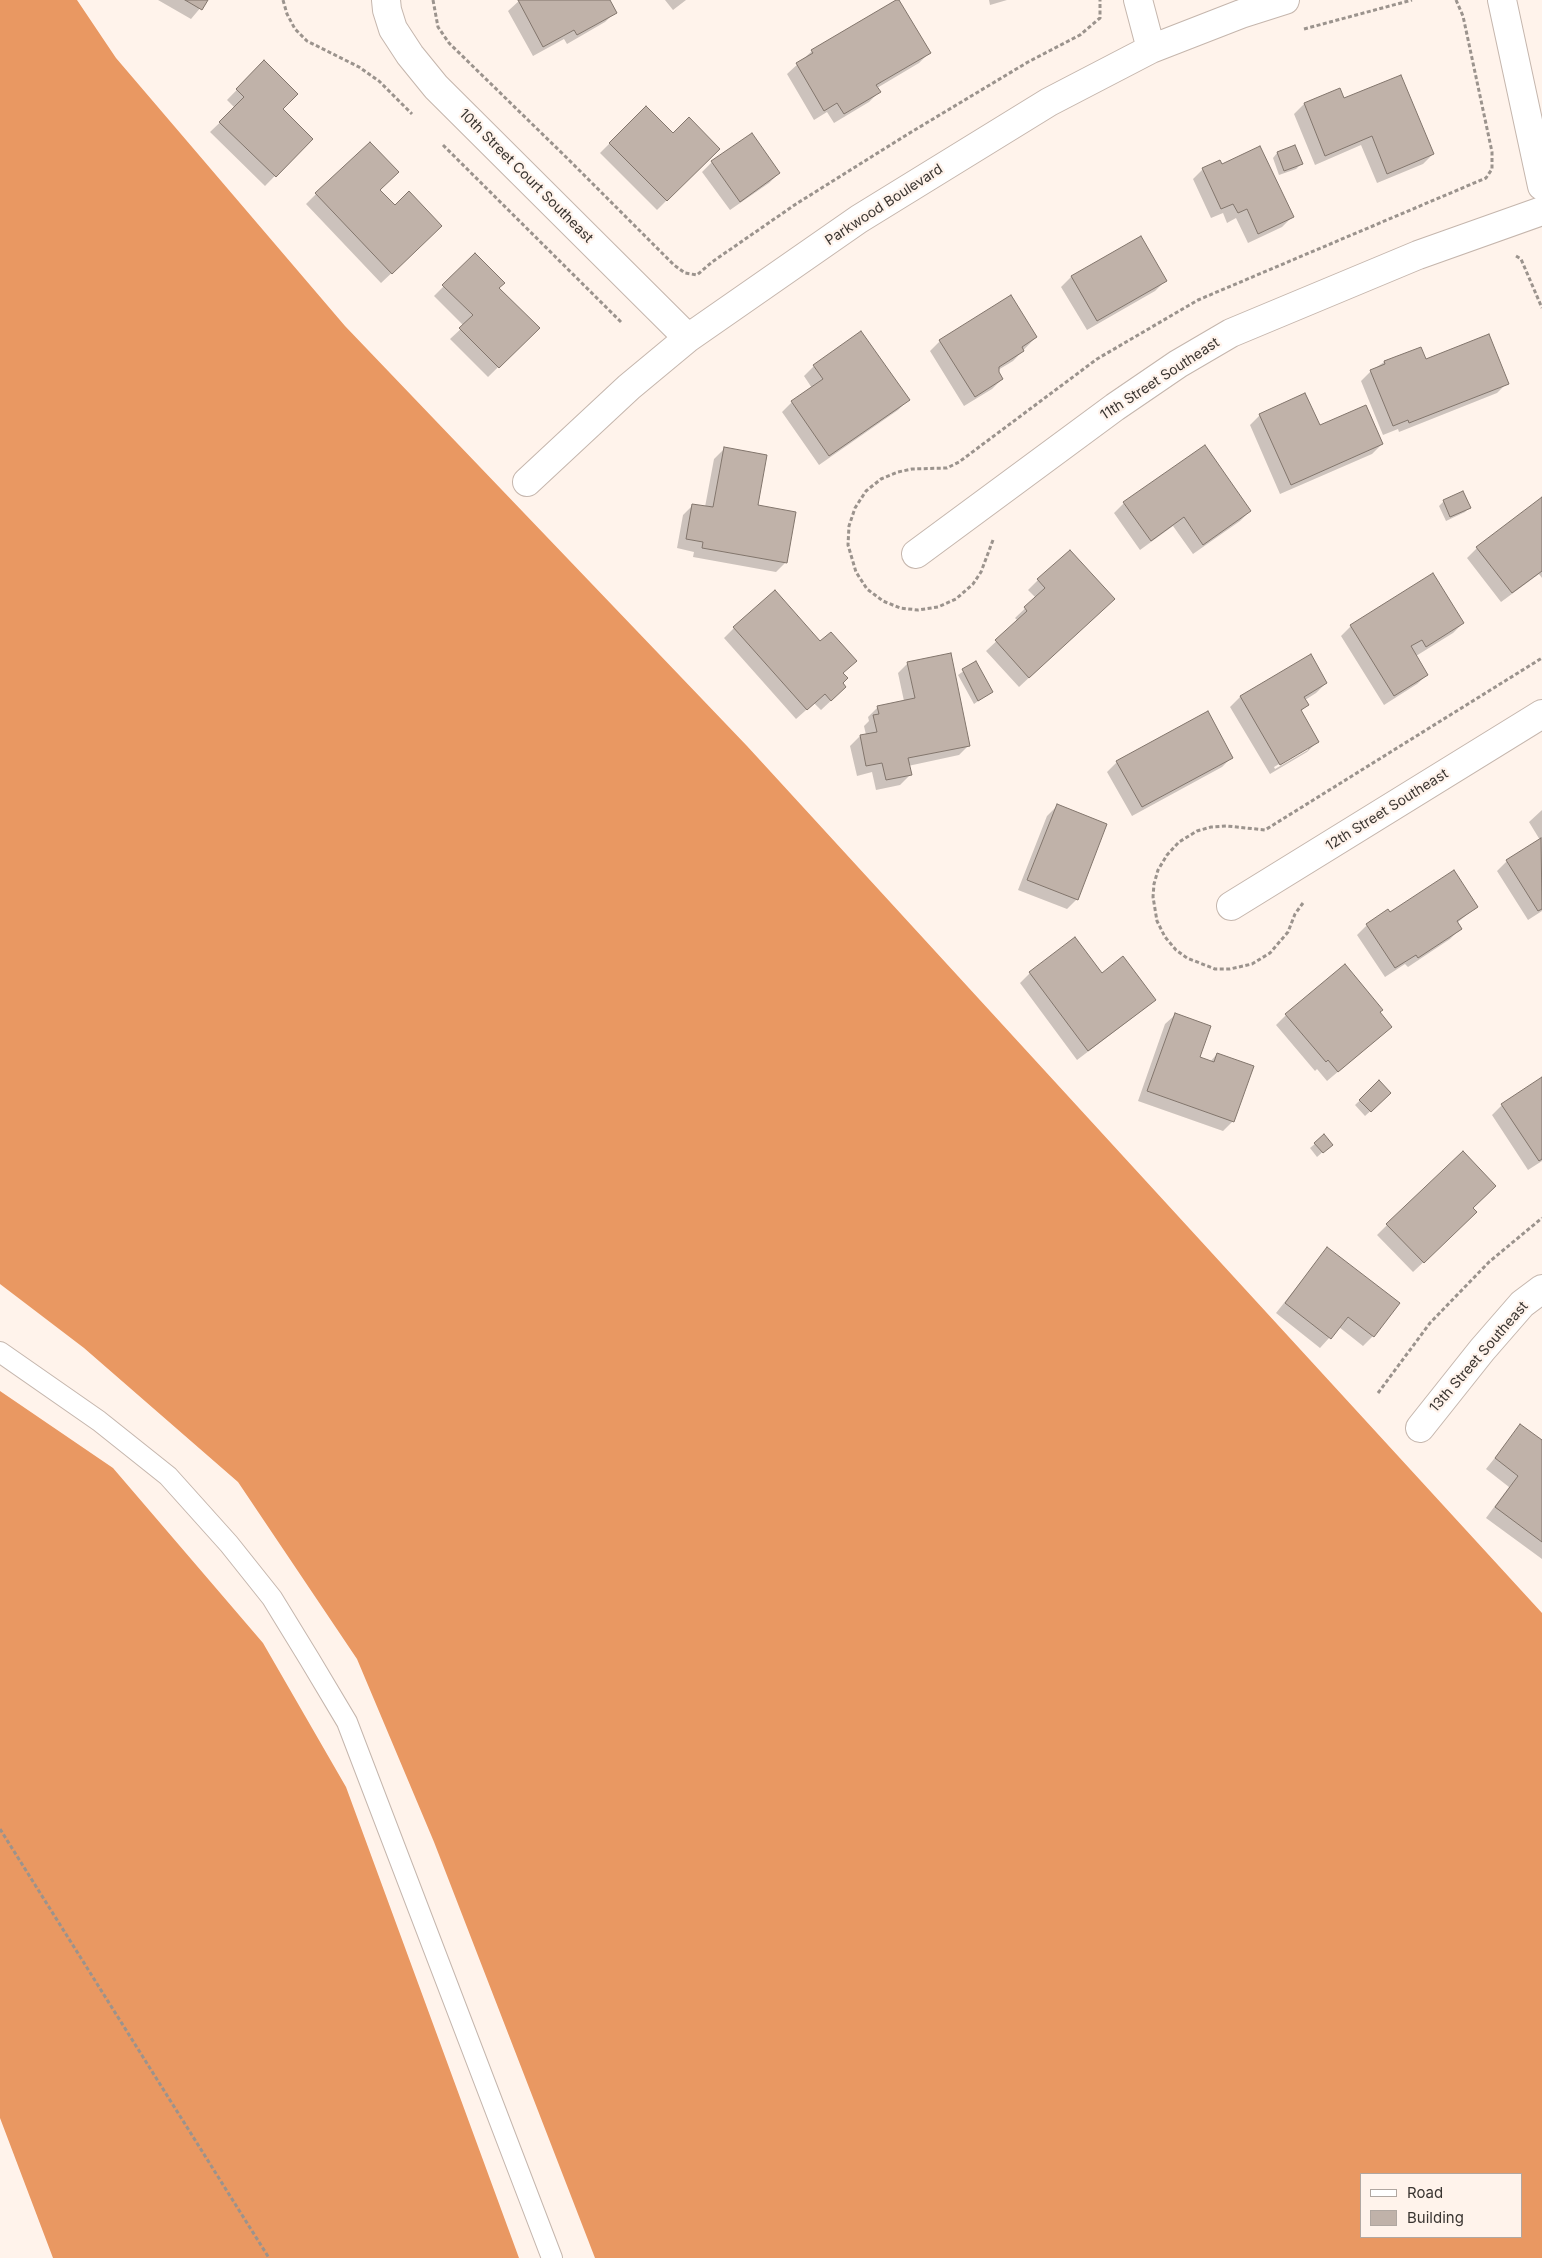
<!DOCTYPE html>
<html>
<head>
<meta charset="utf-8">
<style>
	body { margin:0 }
	#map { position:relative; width:1542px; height:2258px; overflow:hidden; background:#fff3eb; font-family:Inter,sans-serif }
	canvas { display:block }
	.legend { position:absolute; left:1360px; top:2173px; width:162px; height:65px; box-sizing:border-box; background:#fff3eb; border:1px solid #b0a7a1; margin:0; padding:6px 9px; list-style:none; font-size:15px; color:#3a3531 }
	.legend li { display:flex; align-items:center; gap:10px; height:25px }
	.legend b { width:25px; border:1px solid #b0a7a1 }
</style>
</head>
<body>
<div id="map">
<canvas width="1542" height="2258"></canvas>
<ul class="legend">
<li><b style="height:6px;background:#fff"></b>Road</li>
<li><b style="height:14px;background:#c0b2a9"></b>Building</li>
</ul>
</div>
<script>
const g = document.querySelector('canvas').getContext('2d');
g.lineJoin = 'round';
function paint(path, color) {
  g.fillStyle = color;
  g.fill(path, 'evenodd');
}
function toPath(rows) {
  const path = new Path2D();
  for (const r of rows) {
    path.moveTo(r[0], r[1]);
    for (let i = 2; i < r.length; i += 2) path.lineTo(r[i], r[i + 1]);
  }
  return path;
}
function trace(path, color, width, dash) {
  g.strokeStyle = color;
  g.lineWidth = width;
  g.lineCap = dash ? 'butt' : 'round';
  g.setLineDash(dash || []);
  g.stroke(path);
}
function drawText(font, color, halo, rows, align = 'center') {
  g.font = font + ' Inter,sans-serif';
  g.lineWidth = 4.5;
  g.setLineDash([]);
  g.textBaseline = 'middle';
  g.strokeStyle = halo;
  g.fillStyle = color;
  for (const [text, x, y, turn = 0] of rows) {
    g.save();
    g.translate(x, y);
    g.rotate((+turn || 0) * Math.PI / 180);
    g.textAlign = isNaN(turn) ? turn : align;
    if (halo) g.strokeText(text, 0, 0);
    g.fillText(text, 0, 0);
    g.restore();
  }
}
const forest = toPath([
	[0,0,77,0,116,58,345,326,747,746,1542,1613,1542,2258,595,2258,434,1842,357,1659,238,1482,84,1348,0,1284],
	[1521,2174,1521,2237,1361,2237,1361,2174],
	[0,1391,113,1468,263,1643,346,1787,519,2258,53,2258,0,2118]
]);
const shadow = toPath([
	[158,0,207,0,191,19],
	[520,0,608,0,615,12,605,22,567,44,564,39,533,56,508,11],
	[665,0,686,0,673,10],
	[989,0,1007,0,990,5],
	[812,51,929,53,919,63,877,88,879,92,869,102,834,123,827,112,814,120,787,74],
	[264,62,281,109,311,139,265,186,210,132,235,108,227,100],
	[1339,90,1343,100,1433,154,1423,164,1377,183,1361,145,1315,165,1294,114,1304,104],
	[646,107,673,134,718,149,657,210,600,153],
	[1277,153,1301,164,1296,169,1279,175,1273,158],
	[712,162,779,173,769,183,730,210,702,172],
	[1221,165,1292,217,1282,227,1248,243,1236,218,1227,223,1223,213,1211,218,1193,179,1203,169],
	[379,190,395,207,431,236,381,283,306,204,316,194],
	[1140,238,1165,281,1155,291,1087,330,1061,287,1071,277],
	[475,255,498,288,538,328,488,377,450,339,464,326,434,296],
	[1010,296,1036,337,1013,361,998,370,1002,379,992,389,964,406,930,351,940,341],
	[1425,361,1507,383,1497,393,1399,432,1398,429,1383,435,1361,381,1371,371,1384,362],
	[814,366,908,400,898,410,819,465,782,412,792,402,812,388,804,376],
	[1260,415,1319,427,1382,444,1372,454,1280,494,1250,425],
	[724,449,786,562,776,572,693,557,694,552,677,548,683,515,693,505,705,507,714,459],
	[1542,499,1542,578,1539,574,1501,602,1467,558,1477,548],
	[1444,501,1469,508,1465,512,1446,521,1439,506],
	[1124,503,1250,511,1240,521,1193,554,1173,526,1140,550,1114,513],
	[1038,580,1103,609,1019,687,986,651,1018,621,1015,618,1036,598,1028,590],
	[1463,623,1453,633,1416,656,1427,675,1417,684,1384,705,1341,636,1351,626],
	[734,628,842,674,841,683,835,697,821,710,814,703,796,719,724,638],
	[1310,656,1326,683,1316,693,1305,700,1308,705,1300,712,1317,742,1307,752,1270,774,1230,707,1240,697],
	[1308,747,1308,750,1275,769,1274,767],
	[908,663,969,745,959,755,908,766,910,775,900,785,876,790,872,772,857,776,850,746,860,736,866,735,864,726,869,721,868,717,878,707,904,701,898,673],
	[975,663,991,692,974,704,958,675],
	[1231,758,1222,767,1132,816,1107,772,1117,762],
	[1057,806,1077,899,1067,909,1018,890,1047,816],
	[1542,810,1542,911,1528,920,1497,871,1507,861,1540,840,1529,822],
	[1477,906,1457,923,1460,929,1450,939,1408,967,1405,964,1385,977,1357,935,1367,925,1390,914],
	[1030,973,1102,974,1154,1000,1144,1009,1077,1060,1020,983],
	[1378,1013,1391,1027,1327,1081,1317,1069,1315,1071,1276,1025,1286,1015],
	[1175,1015,1199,1058,1210,1062,1217,1054,1233,1121,1223,1131,1138,1101,1165,1024],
	[1542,1079,1542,1161,1528,1170,1492,1115,1502,1105],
	[1379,1082,1390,1093,1365,1116,1355,1105],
	[1324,1136,1326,1149,1317,1157,1310,1148],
	[1466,1222,1413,1272,1377,1235,1387,1225],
	[1327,1249,1373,1336,1363,1346,1339,1327,1320,1348,1276,1313],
	[1520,1426,1542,1442,1542,1559,1486,1518,1509,1487,1486,1469]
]);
const building = toPath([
	[185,0,208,0,202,10,185,0],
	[518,0,610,0,617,13,577,35,574,30,543,47,518,0],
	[896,0,899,0,931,53,876,85,881,92,844,114,837,103,824,111,796,63,813,53,811,50,896,0],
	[264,60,298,94,283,109,313,139,276,177,219,122,244,97,236,89,264,60],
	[1401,75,1434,154,1387,174,1372,136,1325,156,1304,103,1340,88,1344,98,1401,75],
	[646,106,673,133,689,117,720,149,667,201,609,143,646,106],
	[752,133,780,173,740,202,711,161,752,133],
	[370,142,399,172,380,190,395,205,409,191,442,226,392,274,315,193,370,142],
	[1295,145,1303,164,1284,171,1277,152,1295,145],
	[1260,146,1294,217,1258,234,1247,209,1238,213,1233,204,1221,209,1202,168,1220,160,1222,164,1260,146],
	[1141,236,1167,281,1097,321,1071,276,1141,236],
	[475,253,505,283,499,288,540,328,499,368,459,328,473,315,442,285,475,253],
	[1011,295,1037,337,1022,347,1024,351,999,367,999,372,1003,379,975,397,939,340,1011,295],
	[861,331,910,400,829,456,791,401,823,379,813,365,861,331],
	[1489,334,1509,384,1409,423,1408,420,1393,426,1370,370,1385,364,1384,361,1421,347,1426,359,1489,334],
	[1305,393,1320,425,1366,405,1383,444,1291,485,1259,414,1305,393],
	[1205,445,1251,511,1203,545,1184,517,1151,541,1123,502,1205,445],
	[724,447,767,455,758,505,796,512,787,563,702,548,703,542,686,539,692,504,713,507,724,447],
	[1463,491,1471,508,1450,517,1443,500,1463,491],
	[1542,497,1542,571,1512,593,1476,547,1542,497],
	[1070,550,1115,599,1029,678,995,640,1027,611,1024,607,1045,588,1037,579,1070,550],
	[1433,573,1464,623,1426,647,1422,640,1411,646,1428,675,1394,696,1350,625,1433,573],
	[775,590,820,641,831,632,857,661,843,673,848,678,843,683,846,687,831,701,825,694,807,710,733,627,775,590],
	[951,653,970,746,908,758,912,775,886,780,882,763,866,766,860,735,877,732,873,715,879,714,877,706,915,698,907,662,951,653],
	[1311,654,1327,683,1304,697,1309,705,1301,710,1319,742,1280,765,1240,696,1311,654],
	[976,661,993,692,978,701,962,669,976,661],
	[1208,711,1233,758,1142,807,1116,761,1208,711],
	[1057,804,1107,824,1078,900,1027,880,1057,804],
	[1541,838,1542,909,1538,911,1506,860,1541,838],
	[1454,870,1478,907,1457,921,1462,929,1418,958,1416,955,1395,968,1366,924,1388,909,1390,912,1454,870],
	[1075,937,1102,973,1123,956,1156,1000,1088,1051,1029,972,1075,937],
	[1345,964,1383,1010,1380,1012,1392,1027,1338,1072,1328,1060,1326,1062,1285,1014,1345,964],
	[1175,1013,1211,1026,1200,1057,1214,1062,1217,1053,1254,1066,1234,1122,1147,1091,1175,1013],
	[1542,1077,1542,1159,1539,1161,1501,1104,1542,1077],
	[1379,1080,1391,1093,1371,1112,1359,1100,1379,1080],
	[1324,1134,1333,1145,1323,1153,1314,1143,1324,1134],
	[1463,1151,1496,1186,1473,1208,1477,1212,1424,1263,1386,1224,1463,1151],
	[1327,1247,1400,1303,1374,1337,1348,1317,1331,1339,1285,1303,1327,1247],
	[1520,1424,1542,1440,1542,1542,1495,1507,1518,1476,1495,1458,1520,1424]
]);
const path = toPath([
	[283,0,287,14,295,29,307,41,359,67,379,81,412,114],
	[433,0,438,27,449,43,567,158,674,265,685,273,697,275,712,262,796,204,908,134,1028,62,1080,35,1100,18,1100,0],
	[1304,29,1412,0],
	[443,145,621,322],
	[1516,256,1521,259,1542,308],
	[993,540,981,572,973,584,956,599,938,607,918,610,900,608,883,601,867,589,856,572,848,545,849,526,855,508,866,491,881,479,898,472,912,469,947,468,959,462,1097,359,1198,300,1486,178,1492,169,1492,152,1463,16,1456,0],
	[1303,903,1295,914,1288,932,1270,953,1252,964,1230,969,1215,969,1187,958,1176,950,1165,937,1157,921,1153,897,1154,884,1158,870,1167,855,1179,842,1197,831,1211,827,1227,826,1265,830,1542,658],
	[1378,1393,1430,1323,1489,1262,1542,1218],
	[0,1829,269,2258]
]);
const lane = toPath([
	[0,1352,99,1421,168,1476,229,1544,272,1598,310,1660,347,1722,552,2258]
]);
const street = toPath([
	[386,0,387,10,393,29,410,55,436,87,688,338],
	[1138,0,1151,49],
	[1502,0,1542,186],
	[527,482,629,387,688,338,859,219,1049,102,1151,49,1241,14,1285,0],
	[916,554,1115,407,1178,364,1231,333,1418,255,1542,211],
	[1231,906,1542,714],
	[1420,1428,1482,1350,1522,1304,1542,1289]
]);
const streetNames = [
	["10th Street Court Southeast",526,176,45],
	["Parkwood Boulevard",884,205,-33],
	["11th Street Southeast",1160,379,-33],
	["12th Street Southeast",1387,810,-32],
	["13th Street Southeast",1479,1357,-49]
];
paint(forest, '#e99862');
paint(shadow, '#0003');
paint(building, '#c0b2a9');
trace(building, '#82756c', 1);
trace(lane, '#c5b6ad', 22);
trace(street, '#c5b6ad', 30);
trace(path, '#9b938d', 3, [4, 2.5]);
trace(lane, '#fff', 20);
trace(street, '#fff', 28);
drawText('14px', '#3a3531', '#fff3eb', streetNames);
</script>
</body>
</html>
